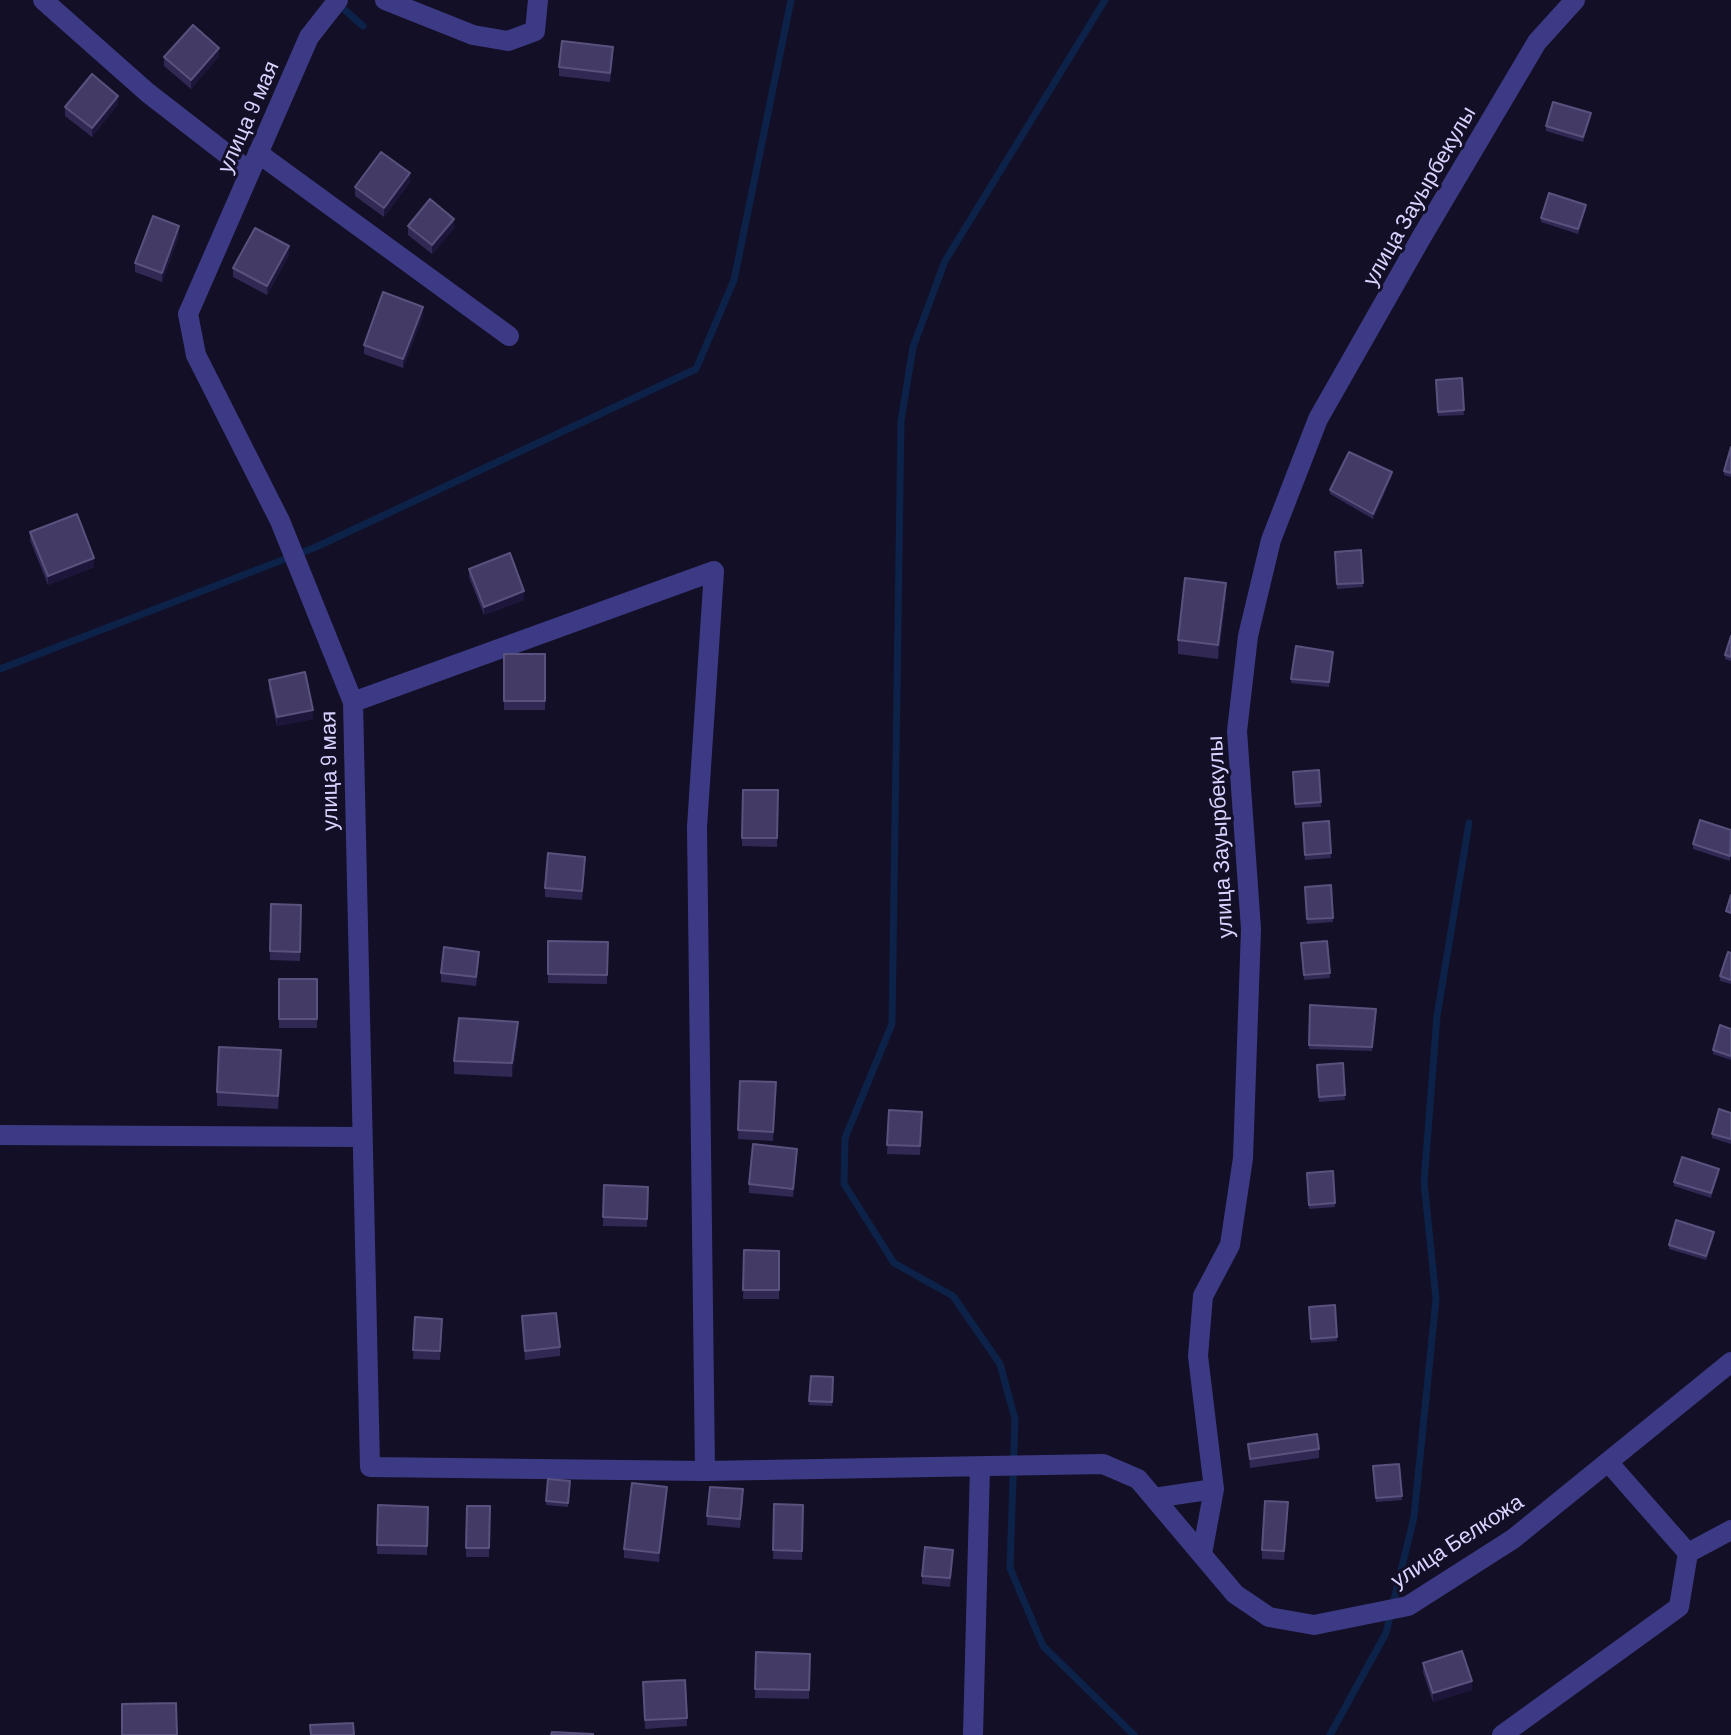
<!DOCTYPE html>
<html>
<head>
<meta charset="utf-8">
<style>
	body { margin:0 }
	canvas { display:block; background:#130f26 }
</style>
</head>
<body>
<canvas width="1731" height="1735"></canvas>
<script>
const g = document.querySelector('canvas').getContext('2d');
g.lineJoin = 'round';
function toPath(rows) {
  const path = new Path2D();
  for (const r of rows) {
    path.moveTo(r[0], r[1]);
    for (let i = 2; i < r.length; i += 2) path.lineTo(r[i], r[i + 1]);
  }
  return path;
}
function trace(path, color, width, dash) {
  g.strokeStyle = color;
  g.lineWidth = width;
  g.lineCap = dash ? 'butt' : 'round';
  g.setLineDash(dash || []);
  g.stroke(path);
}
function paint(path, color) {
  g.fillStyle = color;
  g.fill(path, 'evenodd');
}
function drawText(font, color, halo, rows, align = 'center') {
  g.font = font + ' Barlow,sans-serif';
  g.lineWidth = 6;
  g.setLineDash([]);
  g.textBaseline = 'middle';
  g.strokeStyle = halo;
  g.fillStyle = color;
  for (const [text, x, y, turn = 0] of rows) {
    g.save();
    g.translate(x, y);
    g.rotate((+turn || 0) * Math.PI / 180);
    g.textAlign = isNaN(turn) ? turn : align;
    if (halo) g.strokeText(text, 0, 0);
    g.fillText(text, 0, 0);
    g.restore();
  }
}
const stream = toPath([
	[1105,0,945,261,913,347,901,421,892,1024,845,1138,844,1184,894,1263,953,1296,1000,1364,1015,1419,1010,1568,1043,1646,1134,1735],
	[338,4,363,26],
	[0,669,316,547,696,369,734,280,791,0],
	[1330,1735,1386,1633,1414,1517,1436,1299,1424,1182,1437,1016,1469,823]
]);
const minor = toPath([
	[43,0,148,93,250,172],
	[338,0,309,37,188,314,196,355,280,521,353,702,370,1467,705,1471,1103,1464,1138,1479,1235,1594,1269,1617,1314,1625,1408,1606,1513,1539,1731,1362],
	[385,0,473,35,508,41,535,31,538,0],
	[258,153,509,336],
	[353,702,714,571,697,827,705,1471],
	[0,1135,361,1137],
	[1608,1462,1688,1553,1731,1530],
	[1154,1498,1214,1489],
	[1202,1554,1214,1489,1198,1356,1203,1296,1230,1245,1243,1158,1251,929,1237,731,1248,636,1271,540,1318,419,1421,238,1537,42,1575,0],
	[973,1735,980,1467],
	[1502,1735,1679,1607,1688,1553]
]);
const wall = toPath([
	[219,56,191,89,164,66,164,57],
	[613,56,610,82,559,76,559,67],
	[118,104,92,137,65,116,65,107],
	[1591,117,1583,142,1546,131,1546,126],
	[410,182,384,217,355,196,355,187],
	[1586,209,1578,234,1541,222,1541,218],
	[408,226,454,228,432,254,408,235],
	[179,235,162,282,135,272,135,263],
	[289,255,267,295,233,277,233,268],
	[423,316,403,368,364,354,364,345],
	[1462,378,1464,415,1438,416,1436,380],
	[1731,447,1731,477,1724,475,1724,471],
	[1392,476,1373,519,1330,494,1330,490],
	[30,532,94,567,48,585,30,540],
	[1361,550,1363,587,1337,589,1335,552],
	[469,569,524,600,484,615,469,577],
	[1226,596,1218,659,1178,654,1178,640],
	[1731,636,1731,661,1725,659,1725,655],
	[1333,652,1329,687,1291,683,1291,679],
	[504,654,545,654,545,710,504,710],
	[269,680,313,719,277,726,269,689],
	[1319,770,1321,807,1295,808,1293,772],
	[743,790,778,790,777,847,742,846],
	[1329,821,1331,858,1305,860,1303,823],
	[1731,830,1730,861,1693,849,1693,844],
	[585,865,582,900,545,897,545,888],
	[1331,885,1333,922,1307,924,1305,887],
	[271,904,301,905,300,961,270,960],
	[548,941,608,942,607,984,548,983],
	[1327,941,1330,978,1304,980,1301,943],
	[1731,953,1731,984,1720,981,1720,976],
	[479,960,476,986,441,982,441,973],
	[279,979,317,979,317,1028,279,1028],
	[1310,1005,1376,1013,1372,1051,1309,1049],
	[1731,1029,1731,1060,1713,1054,1713,1050],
	[518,1035,512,1077,454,1074,454,1061],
	[1343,1063,1345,1100,1319,1102,1317,1065],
	[281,1064,278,1109,217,1106,217,1092],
	[740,1081,776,1082,773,1141,738,1139],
	[889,1110,922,1112,920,1155,887,1154],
	[1731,1113,1731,1144,1712,1138,1712,1134],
	[797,1158,793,1197,749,1193,749,1184],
	[1333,1171,1335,1207,1309,1209,1307,1173],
	[1719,1173,1711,1198,1674,1186,1674,1182],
	[604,1185,648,1187,647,1227,603,1226],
	[1714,1236,1706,1260,1669,1249,1669,1245],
	[744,1250,779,1251,779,1299,743,1299],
	[1335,1305,1337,1341,1311,1343,1309,1307],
	[522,1316,560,1347,560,1356,525,1360],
	[415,1317,442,1319,440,1360,413,1359],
	[811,1376,833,1377,832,1406,809,1405],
	[1248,1444,1319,1449,1319,1458,1250,1468],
	[1399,1464,1402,1500,1376,1502,1373,1466],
	[548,1479,570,1481,568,1507,546,1505],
	[667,1496,659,1562,624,1558,624,1549],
	[743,1498,740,1528,707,1525,707,1516],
	[774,1504,803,1505,802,1560,773,1559],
	[378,1505,428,1507,427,1555,377,1554],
	[467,1506,490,1506,489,1557,466,1557],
	[1288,1511,1284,1560,1262,1559,1262,1550],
	[953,1559,950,1587,922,1584,922,1576],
	[756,1652,810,1654,809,1699,755,1698],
	[1423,1663,1472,1690,1433,1702,1423,1672],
	[685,1680,687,1726,645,1729,643,1682]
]);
const shadedWall = toPath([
	[219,48,219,56,191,89,191,80],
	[118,96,118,104,92,137,92,128],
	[410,173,410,182,384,217,384,208],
	[454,219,454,228,432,254,432,245],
	[179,226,179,235,162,282,162,273],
	[289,246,289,255,267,295,267,286],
	[423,307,423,316,403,368,403,359],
	[1392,472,1392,476,1373,519,1373,514],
	[94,558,94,567,48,585,48,576],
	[1226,583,1226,596,1218,659,1218,645],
	[524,591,524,600,484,615,484,607],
	[313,710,313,719,277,726,277,717],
	[518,1022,518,1035,512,1077,512,1063],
	[667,1487,667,1496,659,1562,659,1553],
	[1472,1681,1472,1690,1433,1702,1433,1693]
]);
const building = toPath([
	[193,25,219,48,191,80,164,57,193,25],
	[562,41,613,47,610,73,559,67,562,41],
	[92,74,118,96,92,128,65,107,92,74],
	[1553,102,1591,113,1583,137,1546,126,1553,102],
	[381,152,410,173,384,208,355,187,381,152],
	[1549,193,1586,205,1578,229,1541,218,1549,193],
	[430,199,454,219,432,245,408,226,430,199],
	[153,216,179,226,162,273,135,263,153,216],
	[255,228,289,246,267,286,233,268,255,228],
	[383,292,423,307,403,359,364,345,383,292],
	[1462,378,1464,410,1438,412,1436,380,1462,378],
	[1731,447,1731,473,1724,471,1731,447],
	[1349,452,1392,472,1373,514,1330,490,1349,452],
	[77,514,94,558,48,576,30,532,77,514],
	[1361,550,1363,583,1337,584,1335,552,1361,550],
	[510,553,524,591,484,607,469,569,510,553],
	[1185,578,1226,583,1218,645,1178,640,1185,578],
	[1731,636,1731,657,1725,655,1731,636],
	[1296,646,1333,652,1329,682,1291,679,1296,646],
	[504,654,545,654,545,701,504,701,504,654],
	[305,672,313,710,277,717,269,680,305,672],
	[1319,770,1321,802,1295,804,1293,772,1319,770],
	[743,790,778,790,777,838,742,838,743,790],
	[1700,820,1731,830,1730,856,1693,844,1700,820],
	[1329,821,1331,853,1305,855,1303,823,1329,821],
	[548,853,585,857,582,891,545,888,548,853],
	[1331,885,1333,918,1307,919,1305,887,1331,885],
	[1731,895,1731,913,1726,911,1731,895],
	[271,904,301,905,300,952,270,951,271,904],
	[548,941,608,942,607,975,548,974,548,941],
	[1327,941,1330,973,1304,975,1301,943,1327,941],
	[444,947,479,952,476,977,441,973,444,947],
	[1728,952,1731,953,1731,980,1720,976,1728,952],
	[279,979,317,979,317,1019,279,1019,279,979],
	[1310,1005,1376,1009,1372,1047,1309,1045,1310,1005],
	[459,1018,518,1022,512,1063,454,1061,459,1018],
	[1720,1025,1731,1029,1731,1056,1713,1050,1720,1025],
	[219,1047,281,1050,278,1096,217,1092,219,1047],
	[1343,1063,1345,1095,1319,1097,1317,1065,1343,1063],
	[740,1081,776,1082,773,1132,738,1130,740,1081],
	[1719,1109,1731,1113,1731,1139,1712,1134,1719,1109],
	[889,1110,922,1112,920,1146,887,1145,889,1110],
	[753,1144,797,1149,793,1189,749,1184,753,1144],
	[1682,1157,1719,1169,1711,1193,1674,1182,1682,1157],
	[1333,1171,1335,1203,1309,1205,1307,1173,1333,1171],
	[604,1185,648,1187,647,1219,603,1217,604,1185],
	[1676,1220,1714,1232,1706,1256,1669,1245,1676,1220],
	[744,1250,779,1251,779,1290,743,1290,744,1250],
	[1335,1305,1337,1337,1311,1339,1309,1307,1335,1305],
	[556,1313,560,1347,525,1351,522,1316,556,1313],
	[415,1317,442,1319,440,1351,413,1350,415,1317],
	[811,1376,833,1377,832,1402,809,1401,811,1376],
	[1317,1434,1319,1449,1250,1459,1248,1444,1317,1434],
	[1399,1464,1402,1496,1376,1498,1373,1466,1399,1464],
	[548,1479,570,1481,568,1503,546,1501,548,1479],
	[632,1483,667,1487,659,1553,624,1549,632,1483],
	[710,1487,743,1489,740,1519,707,1516,710,1487],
	[1265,1501,1288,1502,1284,1551,1262,1550,1265,1501],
	[774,1504,803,1505,802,1551,773,1550,774,1504],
	[378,1505,428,1507,427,1546,377,1545,378,1505],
	[467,1506,490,1506,489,1548,466,1548,467,1506],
	[925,1547,953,1550,950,1578,922,1576,925,1547],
	[1462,1651,1472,1681,1433,1693,1423,1663,1462,1651],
	[756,1652,810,1654,809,1690,755,1689,756,1652],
	[685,1680,687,1718,645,1720,643,1682,685,1680],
	[176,1703,177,1735,122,1735,122,1704,176,1703],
	[353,1723,354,1735,311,1735,310,1725,353,1723],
	[552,1732,593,1734,593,1735,551,1735,552,1732]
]);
const streetNames = [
	["улица 9 мая",248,117,-66],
	["улица Зауырбекулы",1419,196,-60],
	["улица 9 мая",329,771,-91],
	["улица Зауырбекулы",1220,837,-93],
	["улица Белкожа",1457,1541,-33]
];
trace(stream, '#0c2248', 7);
trace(minor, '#3d3a85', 20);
paint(wall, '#312854');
paint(shadedWall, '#1d163a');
paint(building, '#433a66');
trace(building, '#5a527e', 2);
drawText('22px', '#d9d4ff', '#130f26', streetNames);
</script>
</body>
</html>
